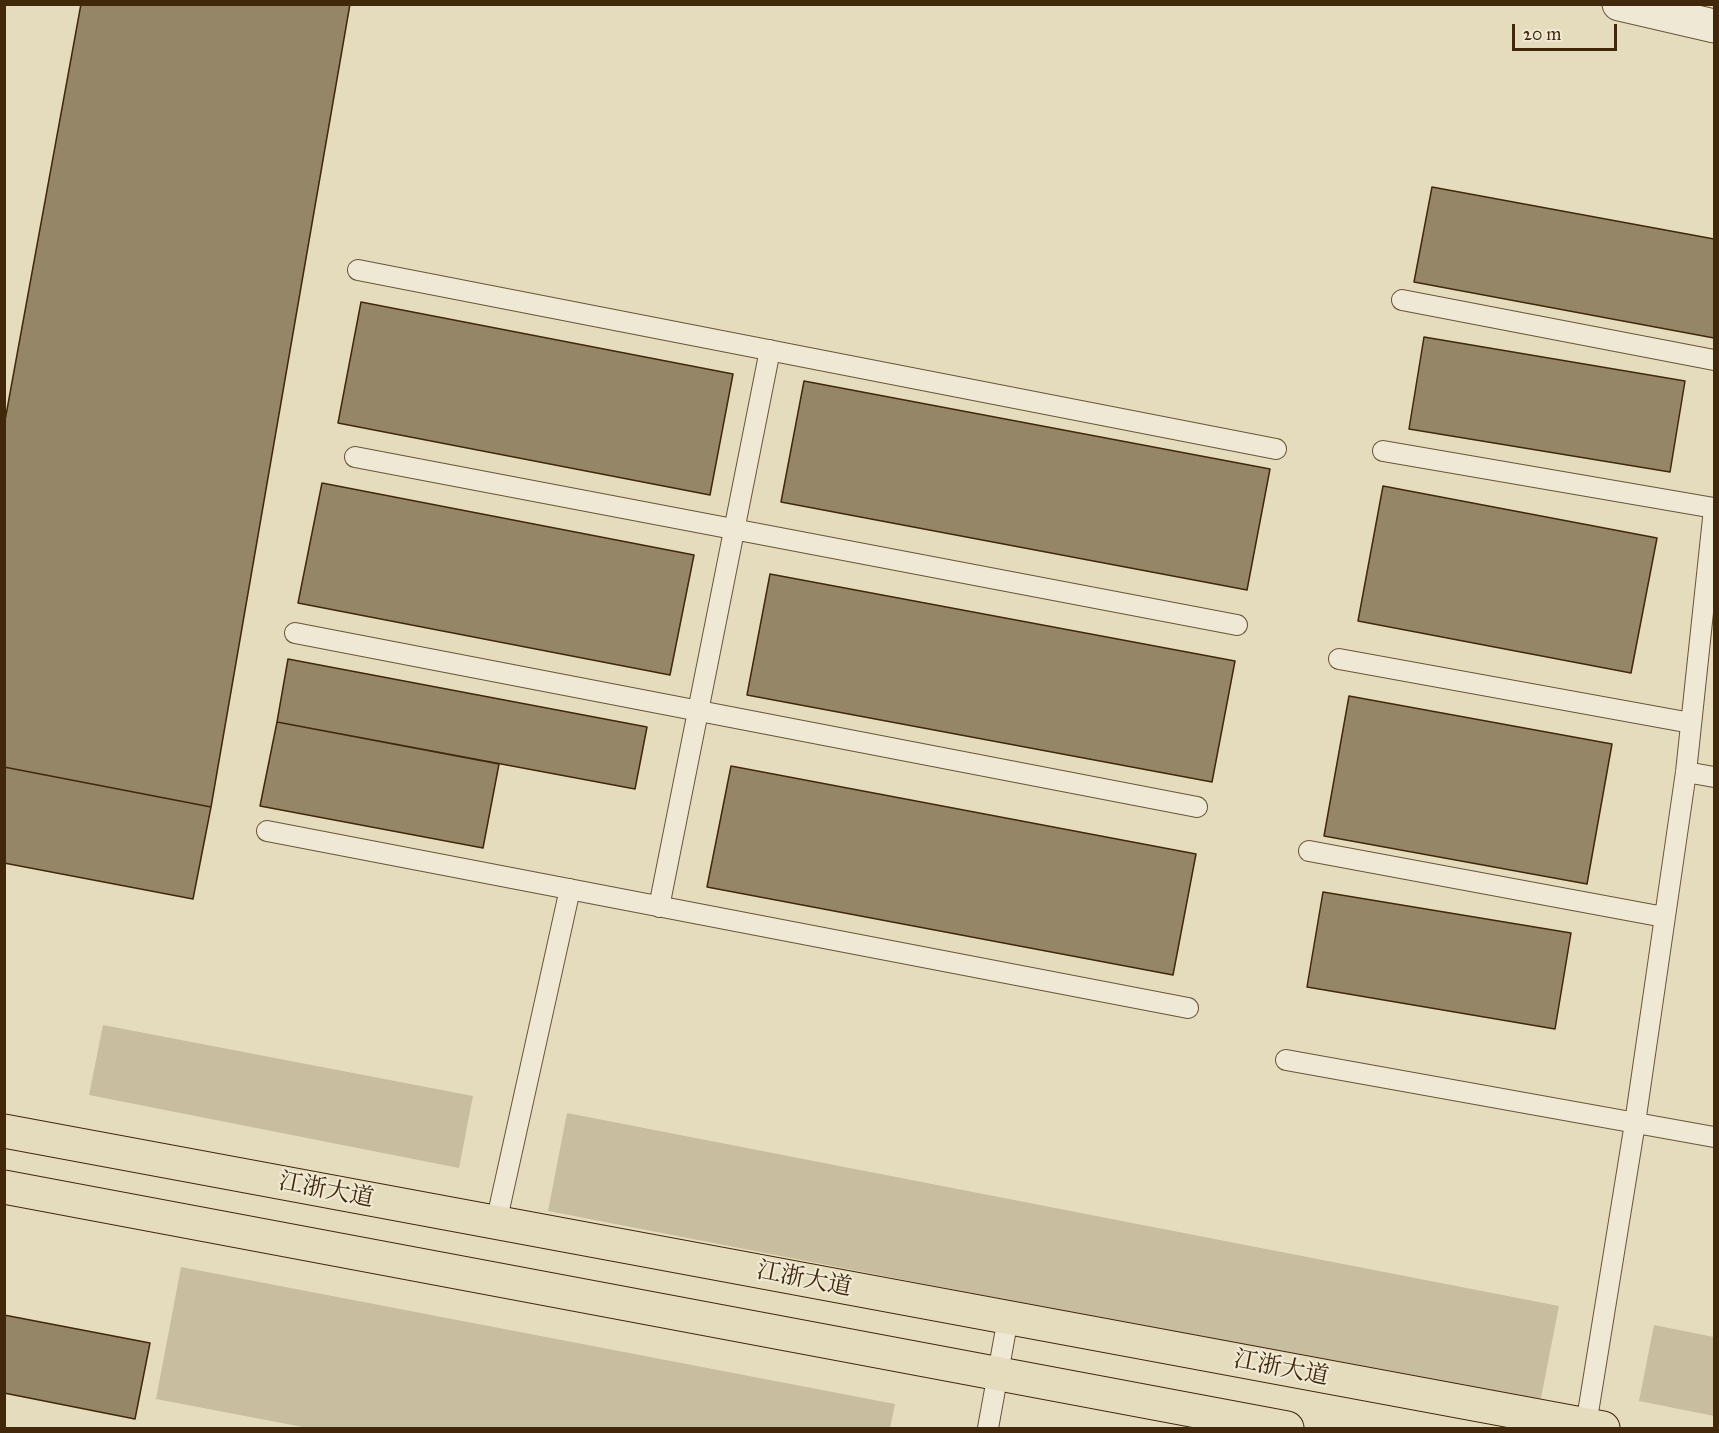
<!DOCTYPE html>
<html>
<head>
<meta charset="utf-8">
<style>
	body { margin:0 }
	#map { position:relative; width:1719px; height:1433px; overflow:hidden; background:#e5dcbe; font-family:"IM FELL Great Primer",serif }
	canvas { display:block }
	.frame { position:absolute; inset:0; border:6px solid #41280a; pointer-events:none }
	.scale { position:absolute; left:1512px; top:24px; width:105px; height:27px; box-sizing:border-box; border:3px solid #41280a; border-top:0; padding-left:8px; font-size:18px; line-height:21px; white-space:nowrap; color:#41280a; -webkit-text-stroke:4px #eee8d5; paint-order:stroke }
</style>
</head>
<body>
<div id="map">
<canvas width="1719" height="1433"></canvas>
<div class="frame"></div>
<div class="scale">20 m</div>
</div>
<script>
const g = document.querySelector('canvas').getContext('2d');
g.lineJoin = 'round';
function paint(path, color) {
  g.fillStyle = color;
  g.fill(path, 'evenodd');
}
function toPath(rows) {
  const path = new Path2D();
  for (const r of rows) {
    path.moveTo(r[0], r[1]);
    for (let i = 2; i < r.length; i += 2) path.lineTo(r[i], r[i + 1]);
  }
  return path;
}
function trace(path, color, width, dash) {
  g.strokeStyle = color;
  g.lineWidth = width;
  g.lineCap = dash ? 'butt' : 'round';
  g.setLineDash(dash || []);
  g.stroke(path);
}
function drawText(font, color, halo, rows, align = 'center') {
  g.font = font + ' "IM FELL Great Primer","Noto Serif SC",serif';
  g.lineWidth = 4.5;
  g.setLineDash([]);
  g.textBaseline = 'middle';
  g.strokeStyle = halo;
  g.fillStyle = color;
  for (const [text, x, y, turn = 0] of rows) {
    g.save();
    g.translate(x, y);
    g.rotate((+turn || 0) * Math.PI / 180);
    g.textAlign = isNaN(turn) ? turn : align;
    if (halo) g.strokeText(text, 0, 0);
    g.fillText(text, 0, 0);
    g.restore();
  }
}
const green = toPath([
	[103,1025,473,1096,459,1168,89,1095],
	[567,1113,1559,1306,1540,1403,548,1211],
	[181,1267,895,1404,890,1428,308,1428,156,1399],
	[1654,1325,1714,1337,1714,1416,1639,1401]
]);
const building = toPath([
	[81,4,350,4,211,807,4,767,4,426,81,4],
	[1432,187,1714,239,1714,338,1414,282,1432,187],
	[361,302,733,374,710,495,338,423,361,302],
	[1424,337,1685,381,1670,472,1409,429,1424,337],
	[804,381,1270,469,1247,590,781,502,804,381],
	[322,483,694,555,670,675,298,603,322,483],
	[1383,486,1657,538,1631,673,1358,621,1383,486],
	[770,574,1235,661,1212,782,747,695,770,574],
	[288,659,647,727,635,789,277,722,288,659],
	[1349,696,1612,744,1587,884,1324,836,1349,696],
	[277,722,499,764,483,848,260,806,277,722],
	[731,766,1196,854,1173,975,707,887,731,766],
	[4,767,211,807,193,899,4,863,4,767],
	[1323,892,1571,933,1555,1029,1307,987,1323,892],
	[4,1315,150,1343,135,1419,4,1393,4,1315]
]);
const service = toPath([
	[358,270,1276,449],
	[1402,300,1714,360],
	[1383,451,1714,508],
	[355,457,1237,625],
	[295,633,1197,807],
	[1339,659,1691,723],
	[1686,772,1714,777],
	[267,831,1188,1008],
	[1309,851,1664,917],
	[659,907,770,350],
	[1286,1060,1714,1137],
	[496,1223,570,889],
	[1586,1425,1635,1123,1686,772,1714,509],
	[988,1428,1008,1318]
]);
const minor = toPath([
	[1619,4,1714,26]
]);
const primary = toPath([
	[4,1131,1603,1428],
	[4,1187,1287,1428]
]);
const streetNames = [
	["江浙大道",326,1191,11],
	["江浙大道",804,1280,11],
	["江浙大道",1281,1369,11]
];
paint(green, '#c9bd9f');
paint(building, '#968668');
trace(building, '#41280a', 1.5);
trace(service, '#6a5537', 22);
trace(minor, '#6a5537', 35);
trace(primary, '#41280a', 35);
trace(service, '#eee8d5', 20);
trace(minor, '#eee8d5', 33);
trace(primary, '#e5dcbe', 33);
drawText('24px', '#41280a', '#eee8d5', streetNames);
</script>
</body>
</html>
